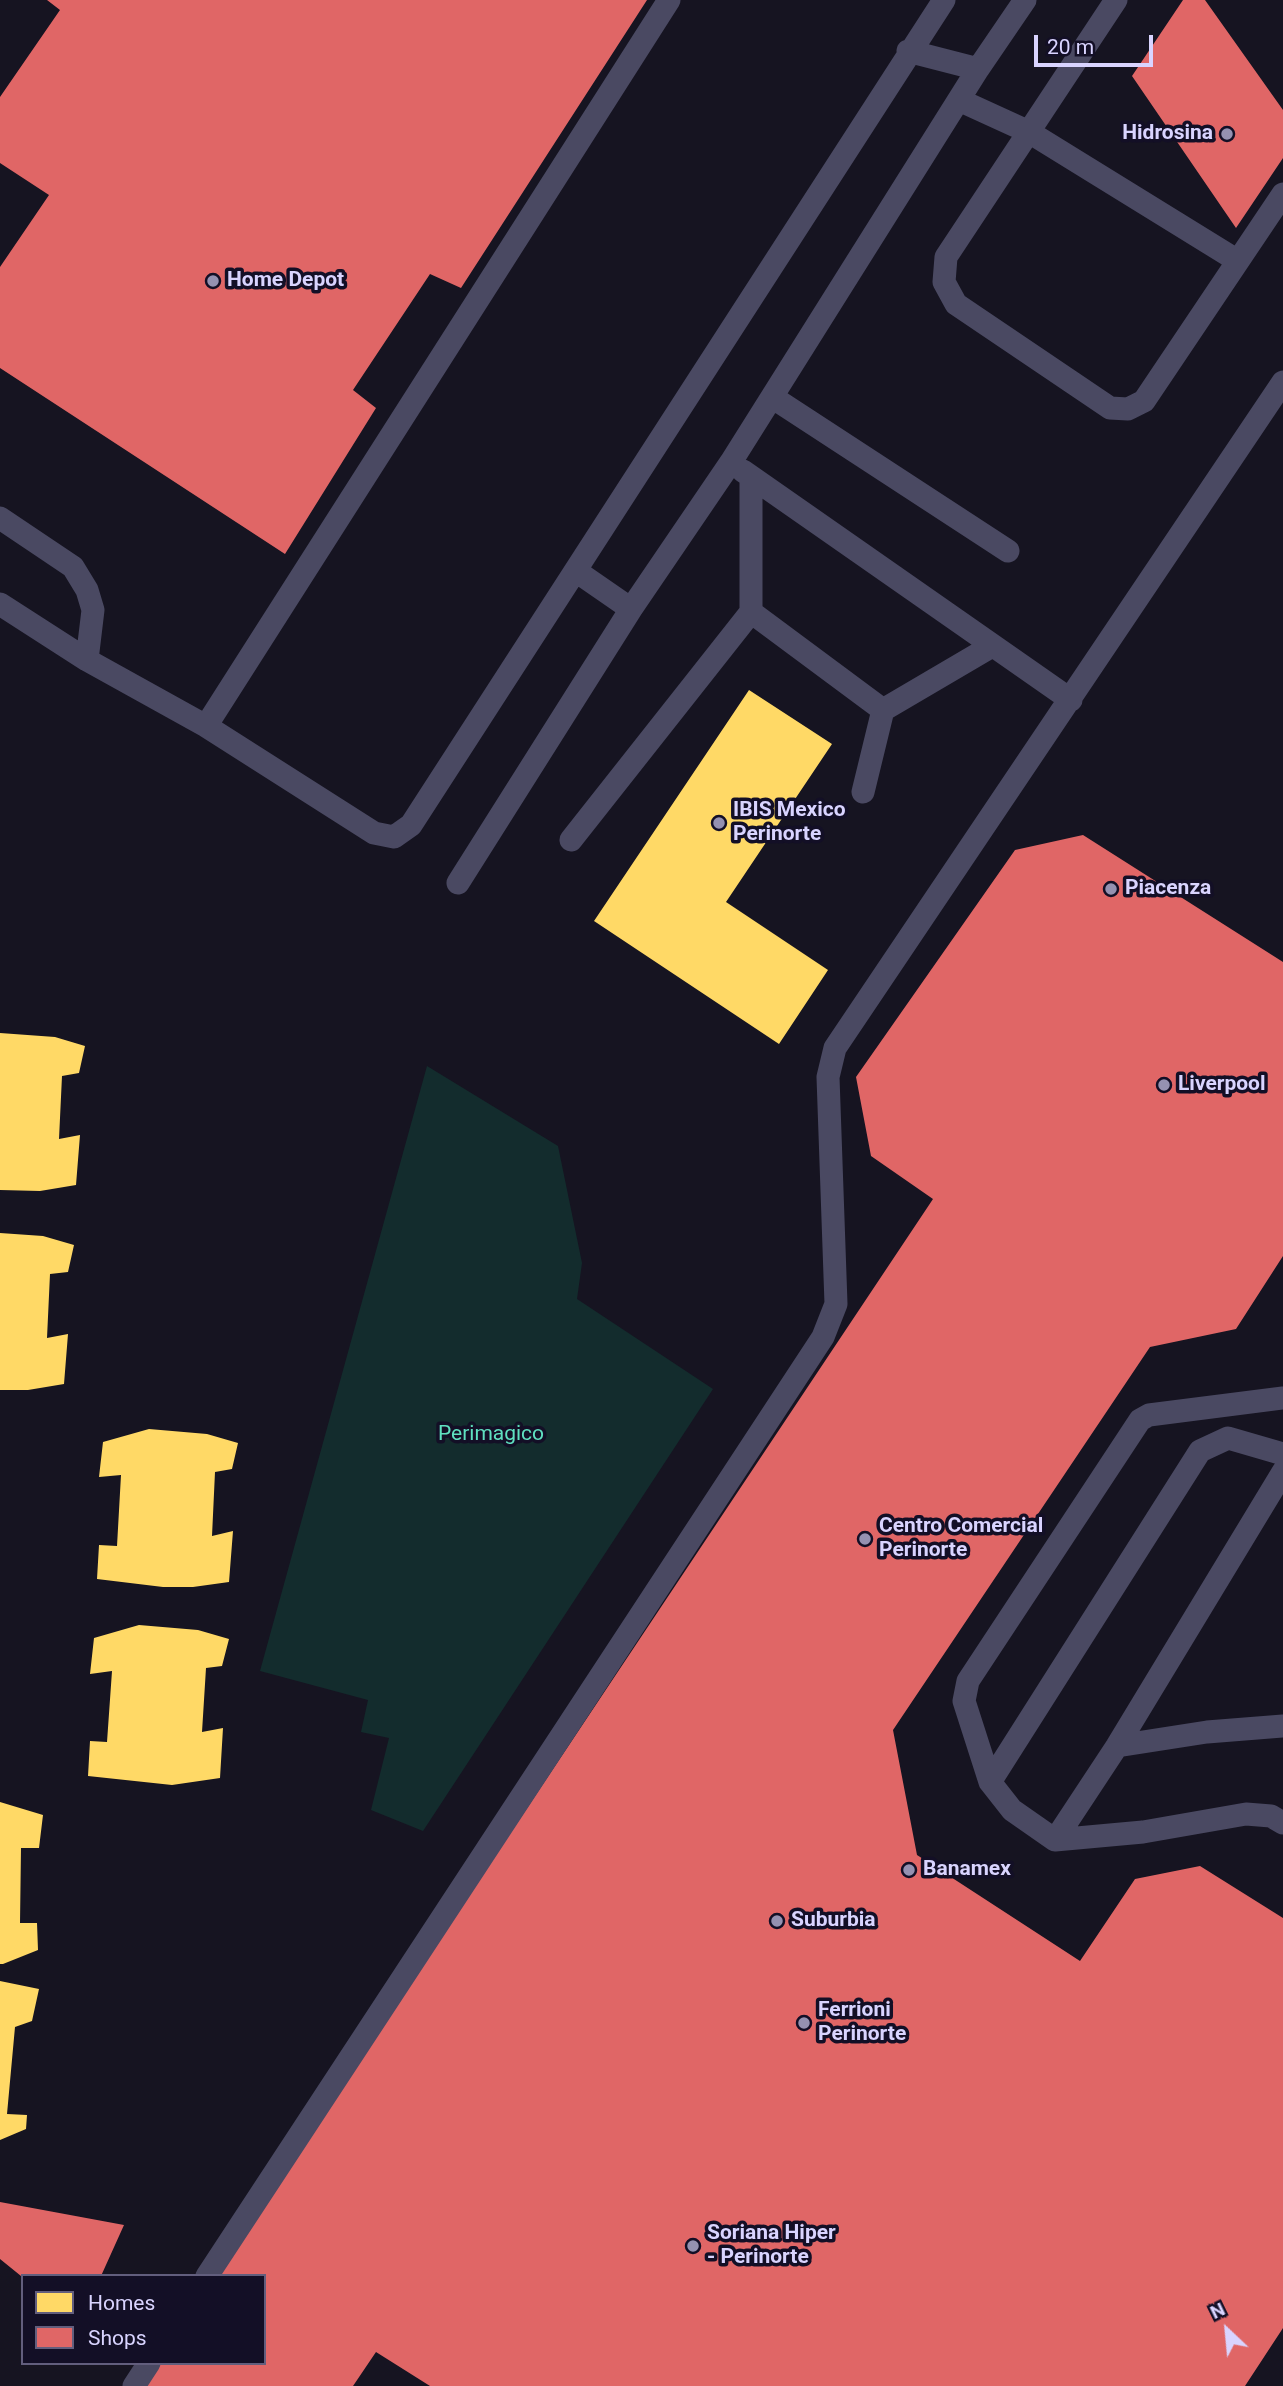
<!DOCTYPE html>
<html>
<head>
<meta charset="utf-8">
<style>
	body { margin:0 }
	#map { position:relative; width:1283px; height:2386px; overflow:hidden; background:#161421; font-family:Roboto,sans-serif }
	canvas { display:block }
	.legend { position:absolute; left:21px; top:2274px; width:245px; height:91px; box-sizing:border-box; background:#130f26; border:2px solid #625e7d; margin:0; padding:9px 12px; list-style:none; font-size:21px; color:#d9d4ff }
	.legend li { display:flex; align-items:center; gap:14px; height:35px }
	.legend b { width:35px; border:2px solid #625e7d }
	.north { position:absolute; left:1192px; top:2295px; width:70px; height:70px; -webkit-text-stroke:5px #130f26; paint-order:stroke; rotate:334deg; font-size:19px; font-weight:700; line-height:28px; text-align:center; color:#d9d4ff }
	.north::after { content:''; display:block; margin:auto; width:24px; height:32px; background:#d9d4ff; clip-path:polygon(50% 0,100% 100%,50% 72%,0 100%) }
	.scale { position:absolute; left:1034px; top:35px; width:119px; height:32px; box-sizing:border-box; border:4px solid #d9d4ff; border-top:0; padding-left:9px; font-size:21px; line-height:24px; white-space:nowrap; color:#d9d4ff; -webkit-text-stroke:5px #130f26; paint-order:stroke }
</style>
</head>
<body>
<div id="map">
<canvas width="1283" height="2386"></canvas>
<ul class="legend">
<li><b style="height:19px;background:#ffd966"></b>Homes</li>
<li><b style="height:19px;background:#e06666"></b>Shops</li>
</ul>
<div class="north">N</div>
<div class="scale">20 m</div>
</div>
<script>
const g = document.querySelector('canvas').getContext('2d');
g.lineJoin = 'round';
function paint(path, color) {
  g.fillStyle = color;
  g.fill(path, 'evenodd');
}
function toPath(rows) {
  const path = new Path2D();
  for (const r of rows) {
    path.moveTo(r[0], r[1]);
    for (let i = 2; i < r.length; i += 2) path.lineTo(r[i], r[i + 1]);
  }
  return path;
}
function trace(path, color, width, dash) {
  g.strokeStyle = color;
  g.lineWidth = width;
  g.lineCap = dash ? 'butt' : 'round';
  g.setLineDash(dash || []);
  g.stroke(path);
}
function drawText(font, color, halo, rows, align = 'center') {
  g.font = font + ' Roboto,sans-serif';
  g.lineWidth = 7;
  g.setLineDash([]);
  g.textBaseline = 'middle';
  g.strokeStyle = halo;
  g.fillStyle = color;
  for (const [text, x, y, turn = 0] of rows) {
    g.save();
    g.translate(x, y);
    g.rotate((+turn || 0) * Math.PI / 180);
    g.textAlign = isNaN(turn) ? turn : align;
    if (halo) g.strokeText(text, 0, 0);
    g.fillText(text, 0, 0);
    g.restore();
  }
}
const green = toPath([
	[427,1066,558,1146,582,1263,577,1299,713,1389,423,1831,371,1810,389,1738,361,1732,368,1700,260,1671]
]);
const homes = toPath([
	[749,690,832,744,726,902,828,970,779,1044,594,921],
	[0,1033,55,1037,85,1046,79,1073,62,1076,59,1139,80,1135,76,1185,40,1191,0,1190],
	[0,1233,43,1236,74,1245,68,1272,50,1274,47,1338,68,1334,64,1384,28,1390,0,1390],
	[149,1429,207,1434,238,1443,232,1469,215,1472,212,1536,233,1531,229,1582,193,1587,163,1587,97,1579,99,1545,117,1546,121,1475,99,1477,103,1442],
	[139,1625,198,1630,229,1639,222,1666,206,1668,202,1732,223,1728,220,1778,172,1785,88,1776,90,1741,107,1742,112,1671,90,1674,94,1638],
	[0,1802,43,1815,39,1848,21,1848,20,1923,37,1923,38,1950,3,1964,0,1964],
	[0,1981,39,1989,32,2021,15,2027,7,2114,27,2115,26,2129,0,2140]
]);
const shops = toPath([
	[47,0,647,0,461,288,430,274,353,390,376,408,285,554,0,368,0,267,49,195,0,163,0,97,60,10],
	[1183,0,1205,0,1283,110,1283,158,1236,228,1132,76],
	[1083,835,1283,962,1283,1256,1236,1329,1150,1347,893,1730,917,1855,1080,1961,1135,1879,1200,1866,1283,1918,1283,2328,1245,2386,430,2386,376,2352,353,2386,146,2386,160,2363,264,2363,264,2276,215,2276,933,1199,871,1156,856,1077,1015,850],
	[0,2202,124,2225,101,2276,21,2276,0,2259]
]);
const service = toPath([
	[1116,0,946,257,944,282,956,304,1110,408,1128,409,1144,401,1283,194],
	[908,51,978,69],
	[959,100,1029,132,1238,261],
	[772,397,1008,551],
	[743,471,1071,700],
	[0,518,73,567,87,590,93,610,87,660],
	[576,571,631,609],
	[0,604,87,660,206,726,374,833,394,837,411,825,944,0],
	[751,612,883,710],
	[206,726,669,0],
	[863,792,883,710,992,646],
	[571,840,751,612,751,478],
	[458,883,631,609,731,462,978,69,1025,0],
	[1283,1398,1149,1415,1140,1420,968,1681,964,1701,990,1782,1012,1810,1055,1840,1143,1832,1246,1814,1271,1816,1283,1823],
	[1117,1746,1207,1732,1283,1726],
	[990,1782,1200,1451,1228,1438,1283,1454],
	[1055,1840,1117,1746,1283,1472],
	[207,2276,823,1337,836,1304,828,1077,835,1048,1283,382],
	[134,2386,149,2363]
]);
const markers = [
	[1227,134,7,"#9591b1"],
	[213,281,7,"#9591b1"],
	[719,823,7,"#9591b1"],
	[1111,889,7,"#9591b1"],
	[1164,1085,7,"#9591b1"],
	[865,1539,7,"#9591b1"],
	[909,1870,7,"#9591b1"],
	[777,1921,7,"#9591b1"],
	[804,2023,7,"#9591b1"],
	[693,2246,7,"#9591b1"]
];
const poiNames = [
	["Hidrosina",1213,134,"right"],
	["Home Depot",227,281],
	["IBIS Mexico",733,811],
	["Perinorte",733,835],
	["Piacenza",1125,889],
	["Liverpool",1178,1085],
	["Centro Comercial",879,1527],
	["Perinorte",879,1551],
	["Banamex",923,1870],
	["Suburbia",791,1921],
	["Ferrioni",818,2011],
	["Perinorte",818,2035],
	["Soriana Hiper",707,2234],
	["- Perinorte",707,2258]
];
const parkNames = [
	["Perimagico",491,1435]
];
paint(green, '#132c2d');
paint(homes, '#ffd966');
paint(shops, '#e06666');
trace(service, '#4a4962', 23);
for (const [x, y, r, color] of markers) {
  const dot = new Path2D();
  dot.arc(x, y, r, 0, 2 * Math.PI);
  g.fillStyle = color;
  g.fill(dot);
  trace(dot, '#130f26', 2.5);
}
drawText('bold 21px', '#d9d4ff', '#130f26', poiNames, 'left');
drawText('21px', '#5fe0c0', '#130f26', parkNames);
</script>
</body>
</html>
